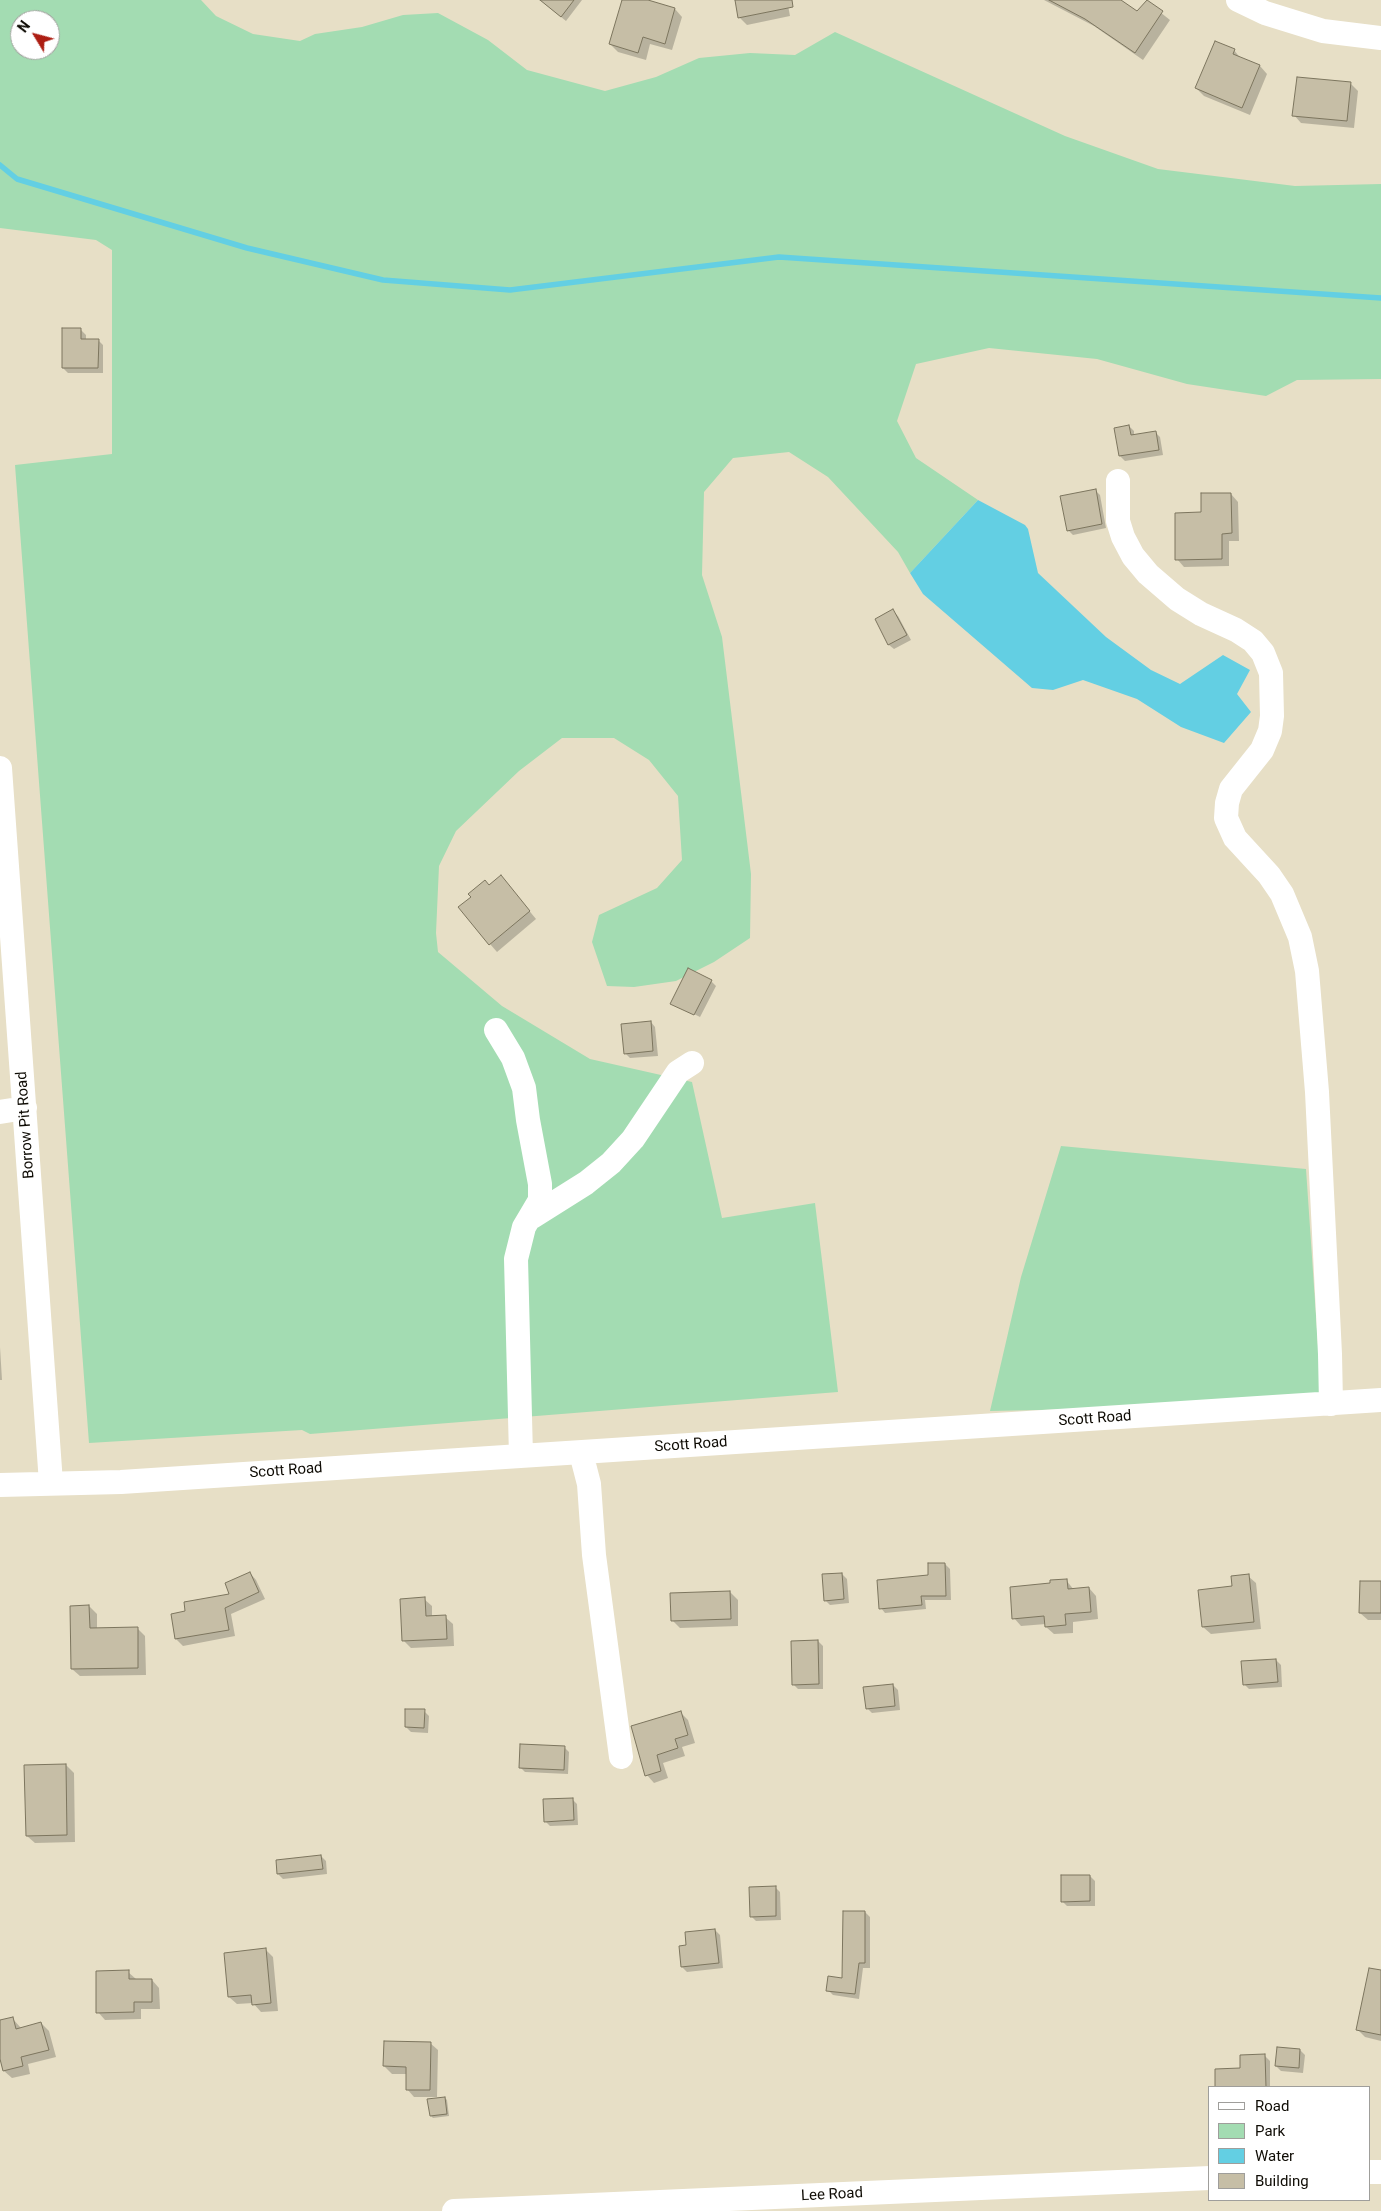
<!DOCTYPE html>
<html>
<head>
<meta charset="utf-8">
<style>
	body { margin:0 }
	#map { position:relative; width:1381px; height:2211px; overflow:hidden; background:#e7dfc6; font-family:Roboto,sans-serif }
	canvas { display:block }
	.legend { position:absolute; left:1208px; top:2086px; width:162px; height:115px; box-sizing:border-box; background:#fff; border:1px solid #9f9e9b; margin:0; padding:6px 9px; list-style:none; font-size:15px; color:#0f0c05 }
	.legend li { display:flex; align-items:center; gap:10px; height:25px }
	.legend b { width:25px; border:1px solid #9f9e9b }
	.north { position:absolute; left:10px; top:10px; width:50px; height:50px; box-sizing:border-box; background:#fff; border:1px solid #9f9e9b; border-radius:50%; rotate:307deg; font-size:14px; font-weight:700; line-height:20px; text-align:center; color:#0f0c05 }
	.north::after { content:''; display:block; margin:auto; width:18px; height:22px; background:#ad1e13; clip-path:polygon(50% 0,100% 100%,50% 72%,0 100%) }
</style>
</head>
<body>
<div id="map">
<canvas width="1381" height="2211"></canvas>
<ul class="legend">
<li><b style="height:6px;background:#fff"></b>Road</li>
<li><b style="height:14px;background:#a3dcb2"></b>Park</li>
<li><b style="height:14px;background:#63cfe3"></b>Water</li>
<li><b style="height:14px;background:#c6bea6"></b>Building</li>
</ul>
<div class="north">N</div>
</div>
<script>
const g = document.querySelector('canvas').getContext('2d');
g.lineJoin = 'round';
function paint(path, color) {
  g.fillStyle = color;
  g.fill(path, 'evenodd');
}
function toPath(rows) {
  const path = new Path2D();
  for (const r of rows) {
    path.moveTo(r[0], r[1]);
    for (let i = 2; i < r.length; i += 2) path.lineTo(r[i], r[i + 1]);
  }
  return path;
}
function trace(path, color, width, dash) {
  g.strokeStyle = color;
  g.lineWidth = width;
  g.lineCap = dash ? 'butt' : 'round';
  g.setLineDash(dash || []);
  g.stroke(path);
}
function drawText(font, color, halo, rows, align = 'center') {
  g.font = font + ' Roboto,sans-serif';
  g.lineWidth = 5;
  g.setLineDash([]);
  g.textBaseline = 'middle';
  g.strokeStyle = halo;
  g.fillStyle = color;
  for (const [text, x, y, turn = 0] of rows) {
    g.save();
    g.translate(x, y);
    g.rotate((+turn || 0) * Math.PI / 180);
    g.textAlign = isNaN(turn) ? turn : align;
    if (halo) g.strokeText(text, 0, 0);
    g.fillText(text, 0, 0);
    g.restore();
  }
}
const green = toPath([
	[0,0,201,0,216,16,253,34,300,41,315,34,362,27,403,15,438,13,488,40,527,70,605,91,656,77,699,58,750,53,795,55,835,32,1065,136,1158,169,1295,186,1381,184,1381,379,1297,380,1266,396,1187,384,1097,359,989,348,916,364,897,421,916,458,978,500,910,573,898,552,828,477,789,452,733,458,704,492,702,575,722,637,751,874,750,938,714,962,676,981,634,987,607,986,592,942,599,915,657,888,682,860,678,796,649,760,614,738,562,738,519,771,456,831,439,866,436,933,438,952,502,1006,590,1059,692,1082,722,1218,815,1203,838,1392,310,1434,302,1430,89,1443,15,465,112,454,112,250,96,240,0,228],
	[20,20,50,20,50,50,20,50],
	[1061,1146,1306,1169,1322,1404,990,1411,1021,1277]
]);
const water = toPath([
	[978,500,1025,525,1028,529,1038,573,1106,637,1151,670,1180,684,1223,655,1250,670,1237,694,1251,712,1224,743,1181,727,1137,699,1083,680,1053,690,1032,688,923,594,910,573]
]);
const shadow = toPath([
	[540,0,582,0,566,21],
	[623,0,644,0,675,9,682,17,672,50,650,44,646,60,618,52,610,44],
	[736,0,787,0,790,16,747,25,739,17],
	[1044,0,1119,0,1138,13,1146,1,1170,20,1143,60,1094,26],
	[1234,50,1241,59,1260,66,1267,74,1250,115,1204,96,1196,88],
	[1350,83,1358,91,1354,128,1301,123,1294,115],
	[81,330,86,335,86,340,98,340,103,345,103,373,68,373,63,368],
	[1129,426,1134,431,1134,435,1155,432,1160,437,1163,455,1125,461,1120,456,1116,429],
	[1095,490,1100,495,1106,528,1073,535,1068,530],
	[1231,494,1238,502,1239,541,1229,541,1229,566,1184,567,1177,559,1202,513],
	[893,611,898,616,911,640,894,649,889,645,876,620],
	[508,885,536,919,497,952,490,944,490,886],
	[711,981,716,986,699,1019,700,1017,676,1005,676,1007,672,1003],
	[651,1022,655,1027,658,1056,630,1058,625,1053],
	[0,1347,2,1380,0,1380],
	[945,1564,950,1569,951,1600,925,1600,926,1609,885,1613,881,1608],
	[250,1573,256,1580,265,1599,231,1614,235,1636,183,1646,176,1639,187,1612,231,1595],
	[842,1574,847,1579,849,1603,830,1605,825,1600],
	[1248,1576,1256,1583,1261,1629,1211,1634,1203,1627,1233,1587],
	[1066,1580,1074,1590,1089,1588,1096,1596,1098,1619,1073,1622,1073,1633,1054,1634,1046,1627,1046,1624,1021,1626,1014,1618,1052,1584],
	[1381,1582,1381,1620,1368,1620,1360,1613],
	[730,1592,738,1600,738,1626,680,1628,673,1621],
	[424,1599,432,1606,432,1617,445,1617,453,1624,454,1646,411,1648,404,1641],
	[89,1606,97,1614,97,1629,137,1628,145,1636,146,1675,80,1676,72,1669],
	[818,1641,823,1646,823,1689,798,1689,793,1684],
	[1276,1660,1281,1665,1282,1687,1249,1689,1244,1684],
	[893,1685,898,1690,900,1710,872,1713,867,1708],
	[424,1711,429,1716,428,1733,411,1732,406,1727],
	[680,1712,688,1720,695,1743,682,1747,685,1756,663,1763,668,1778,654,1783,647,1775,632,1727],
	[564,1747,569,1752,568,1774,525,1772,520,1767],
	[66,1765,74,1773,75,1842,35,1843,27,1836],
	[572,1799,577,1804,578,1825,550,1826,545,1821],
	[321,1856,326,1861,327,1874,283,1879,278,1874],
	[1090,1876,1095,1881,1095,1906,1067,1906,1062,1901],
	[775,1887,780,1892,781,1920,756,1921,751,1916],
	[865,1912,870,1917,870,1968,863,1968,859,1999,833,1995,828,1990,843,1979],
	[715,1930,720,1935,723,1968,687,1972,682,1967,680,1947,688,1946],
	[266,1950,273,1957,278,2011,261,2012,253,2003,237,2004,229,1997],
	[128,1972,136,1979,152,1980,159,1988,160,2009,141,2009,141,2019,105,2020,98,2012],
	[1381,1982,1381,2041,1365,2037,1357,2029],
	[12,2018,21,2028,41,2023,49,2031,56,2057,28,2064,30,2074,12,2078,4,2071,0,2054,0,2022],
	[430,2043,438,2050,437,2097,414,2097,407,2089,407,2074,392,2074,384,2066],
	[1300,2050,1305,2055,1303,2073,1281,2071,1276,2066],
	[1265,2056,1270,2061,1270,2087,1217,2087,1216,2070,1241,2070],
	[445,2098,447,2100,449,2116,433,2118,431,2116]
]);
const stream = toPath([
	[0,165,17,179,247,248,383,280,510,290,779,257,1381,298]
]);
const building = toPath([
	[540,0,574,0,561,17,540,0],
	[622,0,648,0,675,8,665,44,643,37,638,53,609,44,622,0],
	[735,0,792,0,793,7,738,18,735,0],
	[1049,0,1121,0,1137,11,1147,0,1163,11,1135,53,1085,19,1049,0],
	[1215,41,1235,49,1233,54,1260,65,1242,108,1195,88,1215,41],
	[1297,77,1351,82,1347,121,1292,116,1297,77],
	[62,328,81,328,81,339,99,339,98,368,62,368,62,328],
	[1129,425,1131,435,1156,431,1159,450,1119,456,1114,428,1129,425],
	[1096,489,1102,524,1067,531,1060,496,1096,489],
	[1201,493,1231,493,1232,533,1222,534,1222,559,1175,560,1175,513,1201,512,1201,493],
	[893,609,907,635,888,645,875,619,893,609],
	[501,875,530,911,489,945,458,907,471,897,468,894,485,880,489,885,501,875],
	[688,968,712,980,694,1015,670,1004,688,968],
	[651,1021,653,1051,624,1054,621,1024,651,1021],
	[928,1563,945,1563,946,1596,921,1596,922,1605,879,1609,877,1580,928,1575,928,1563],
	[250,1572,259,1592,225,1608,229,1630,175,1639,171,1614,185,1611,184,1602,229,1594,225,1583,250,1572],
	[842,1573,844,1599,824,1601,822,1574,842,1573],
	[1249,1574,1254,1622,1202,1627,1198,1590,1232,1586,1231,1576,1249,1574],
	[1067,1579,1068,1589,1089,1587,1091,1612,1065,1614,1066,1625,1045,1627,1044,1616,1012,1619,1010,1587,1050,1583,1050,1580,1067,1579],
	[1360,1581,1381,1581,1381,1613,1359,1613,1360,1581],
	[730,1591,731,1619,671,1621,670,1593,730,1591],
	[425,1597,426,1616,446,1615,447,1639,402,1641,400,1599,425,1597],
	[89,1605,90,1628,138,1627,138,1668,71,1669,70,1606,89,1605],
	[818,1640,819,1684,792,1685,791,1641,818,1640],
	[1276,1659,1278,1682,1243,1685,1241,1661,1276,1659],
	[893,1684,895,1706,866,1709,863,1687,893,1684],
	[405,1709,425,1709,424,1728,405,1727,405,1709],
	[681,1711,688,1735,675,1739,678,1748,657,1755,661,1771,645,1776,631,1726,681,1711],
	[520,1744,565,1746,564,1770,519,1768,520,1744],
	[66,1764,67,1835,26,1836,24,1765,66,1764],
	[573,1798,574,1820,544,1822,543,1799,573,1798],
	[321,1855,323,1869,277,1874,276,1860,321,1855],
	[1061,1875,1090,1875,1090,1901,1061,1902,1061,1875],
	[776,1886,776,1916,750,1917,749,1887,776,1886],
	[843,1911,865,1911,865,1963,859,1963,855,1994,826,1991,828,1976,842,1978,843,1911],
	[715,1929,719,1963,681,1967,679,1946,686,1945,685,1932,715,1929],
	[266,1948,271,2003,252,2005,251,1995,228,1997,224,1953,266,1948],
	[1369,1968,1381,1970,1381,2035,1356,2030,1369,1968],
	[129,1970,129,1979,152,1979,152,2002,134,2002,134,2012,96,2013,96,1971,129,1970],
	[13,2017,16,2029,41,2022,49,2050,21,2057,23,2066,3,2071,0,2059,0,2020,13,2017],
	[384,2041,431,2042,430,2090,406,2090,406,2067,383,2066,384,2041],
	[1277,2047,1300,2049,1299,2068,1275,2066,1277,2047],
	[1265,2054,1266,2087,1215,2087,1215,2069,1240,2068,1240,2055,1265,2054],
	[445,2097,447,2114,430,2116,427,2099,445,2097]
]);
const minor = toPath([
	[1238,0,1265,13,1323,31,1381,38],
	[1118,481,1118,521,1123,537,1133,556,1148,574,1177,599,1201,614,1236,630,1253,641,1263,653,1271,673,1272,716,1270,731,1262,750,1231,789,1227,803,1226,818,1235,838,1269,875,1282,894,1300,937,1307,971,1317,1092,1330,1354,1331,1404],
	[0,768,51,1483],
	[496,1030,513,1058,524,1088,528,1120,540,1184,540,1200,524,1227,516,1259,521,1456],
	[0,1112,25,1108],
	[532,1217,586,1183,611,1163,633,1139,678,1072,692,1063],
	[581,1453,589,1484,594,1555,621,1757],
	[0,1485,121,1482,1381,1400],
	[1370,2172,1381,2172],
	[454,2211,1210,2178]
]);
const streetNames = [
	["Borrow Pit Road",26,1125,-94],
	["Scott Road",1095,1419,-4],
	["Scott Road",691,1445,-4],
	["Scott Road",286,1471,-4],
	["Lee Road",832,2195,-3]
];
paint(green, '#a3dcb2');
paint(water, '#63cfe3');
paint(shadow, '#0003');
trace(stream, '#63cfe3', 5.5);
paint(building, '#c6bea6');
trace(building, '#7c755e', 1);
trace(minor, '#fff', 24);
drawText('15px', '#0f0c05', '#fff', streetNames);
</script>
</body>
</html>
